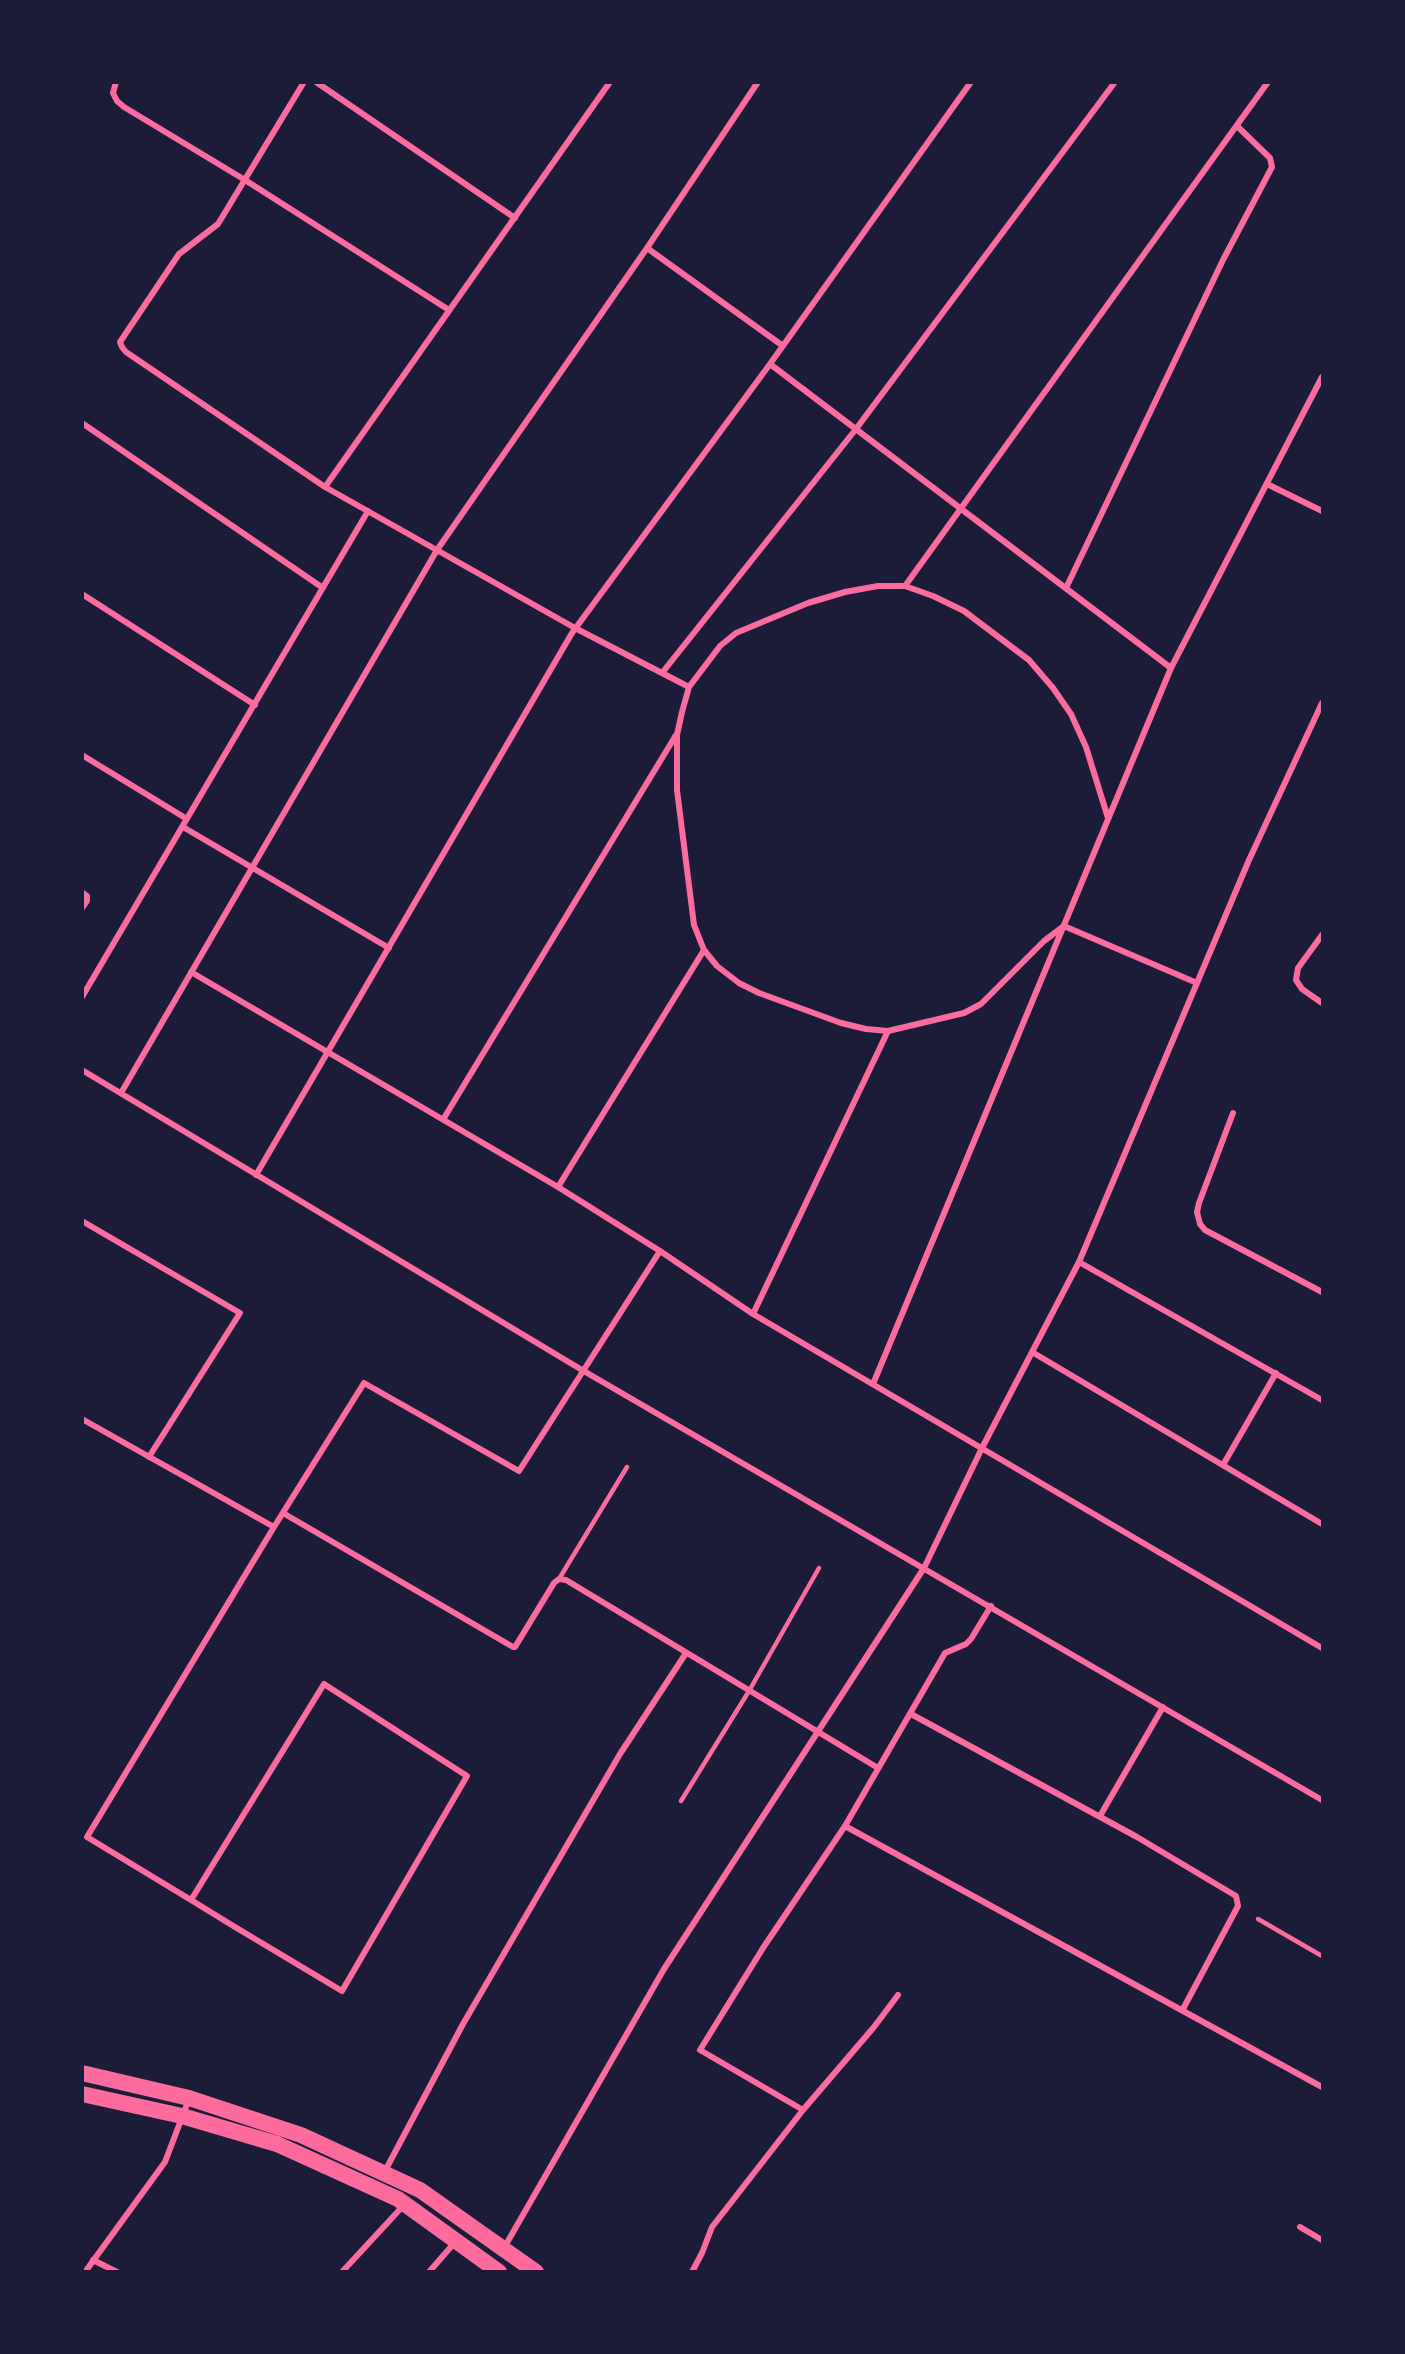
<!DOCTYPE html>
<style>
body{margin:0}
#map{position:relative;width:1405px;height:2354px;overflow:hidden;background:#1b1b3a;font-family:Literata,serif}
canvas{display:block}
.frame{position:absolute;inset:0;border:84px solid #1b1b3a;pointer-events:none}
</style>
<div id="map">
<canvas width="1405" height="2354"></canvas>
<div class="frame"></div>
</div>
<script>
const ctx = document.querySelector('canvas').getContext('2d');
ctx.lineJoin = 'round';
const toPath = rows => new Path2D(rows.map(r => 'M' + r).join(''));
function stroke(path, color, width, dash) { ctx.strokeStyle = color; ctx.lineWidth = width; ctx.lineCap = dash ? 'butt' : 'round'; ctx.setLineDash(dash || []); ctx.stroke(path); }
const service = toPath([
 [559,1579,627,1467],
 [681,1801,749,1691,819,1568],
 [1258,1919,1322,1956]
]);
const minor = toPath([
 [116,82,113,93,117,101,124,107,245,180,449,310],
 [304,82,218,224,179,254,120,342,122,347,126,352,325,487],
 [316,82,515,218],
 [610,82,325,487,575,628,689,687],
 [647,248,783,346],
 [770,364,1171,668,1322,377],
 [82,423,323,588],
 [1267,484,1322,511],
 [905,586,1268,82],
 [1066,588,1223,260,1272,167,1270,158,1237,126],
 [82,594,255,705],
 [662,673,856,429,1115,82],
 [82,755,187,819],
 [1108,818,1086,747,1071,714,1053,688,1029,660,964,611,933,596,905,586,878,586,845,592,808,603,736,633,720,646,689,687,682,712,677,735,677,790,694,925,704,950,717,966,739,983,759,993,841,1023,866,1029,888,1031,964,1013,981,1004,1044,941,1064,926,1197,983],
 [183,827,389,948],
 [82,892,87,896,87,901,82,908],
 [1322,935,1298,968,1296,980,1302,989,1322,1003],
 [191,972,558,1187,660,1251,753,1314,1322,1648],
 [82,997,368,511],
 [82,1070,582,1370,1322,1800],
 [121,1093,437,550,647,248,758,82],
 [1233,1113,1199,1203,1197,1212,1200,1224,1205,1230,1322,1292],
 [444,1118,676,735],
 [256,1175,572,633,770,364,971,82],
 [558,1187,704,950],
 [82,1221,240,1313,149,1457],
 [1079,1262,1322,1400],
 [753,1314,888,1031],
 [1032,1352,1322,1524],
 [873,1384,1171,668],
 [82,1419,274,1527,87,1837,191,1900,235,1927,342,1991,467,1776,324,1684,191,1900],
 [1223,1465,1276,1373],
 [283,1513,513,1647,515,1647,554,1583,559,1579,566,1580,878,1768],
 [274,1527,364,1383,519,1471,660,1251],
 [911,1714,1137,1837,1236,1896,1238,1906,1183,2009],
 [1100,1816,1163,1707],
 [845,1826,1322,2087],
 [803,2110,874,2027,898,1995],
 [385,2171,463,2024,620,1754,686,1653],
 [1300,2227,1322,2240],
 [504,2248,664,1969,924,1568,982,1448,1079,1262,1249,860,1322,703],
 [93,2260,117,2272],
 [85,2272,165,2162,189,2099],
 [342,2272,403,2206],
 [429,2272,456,2241],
 [692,2272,702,2253,712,2227,803,2110,700,2050,763,1948,845,1826,945,1653,966,1644,971,1639,991,1606]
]);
const trunk = toPath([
 [82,2073,189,2098,301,2135,420,2190,536,2272],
 [82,2094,182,2116,277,2144,398,2199,499,2272]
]);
stroke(service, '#ff6b9d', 4.5);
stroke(minor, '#ff6b9d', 6);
stroke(trunk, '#ff6b9d', 16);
</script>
